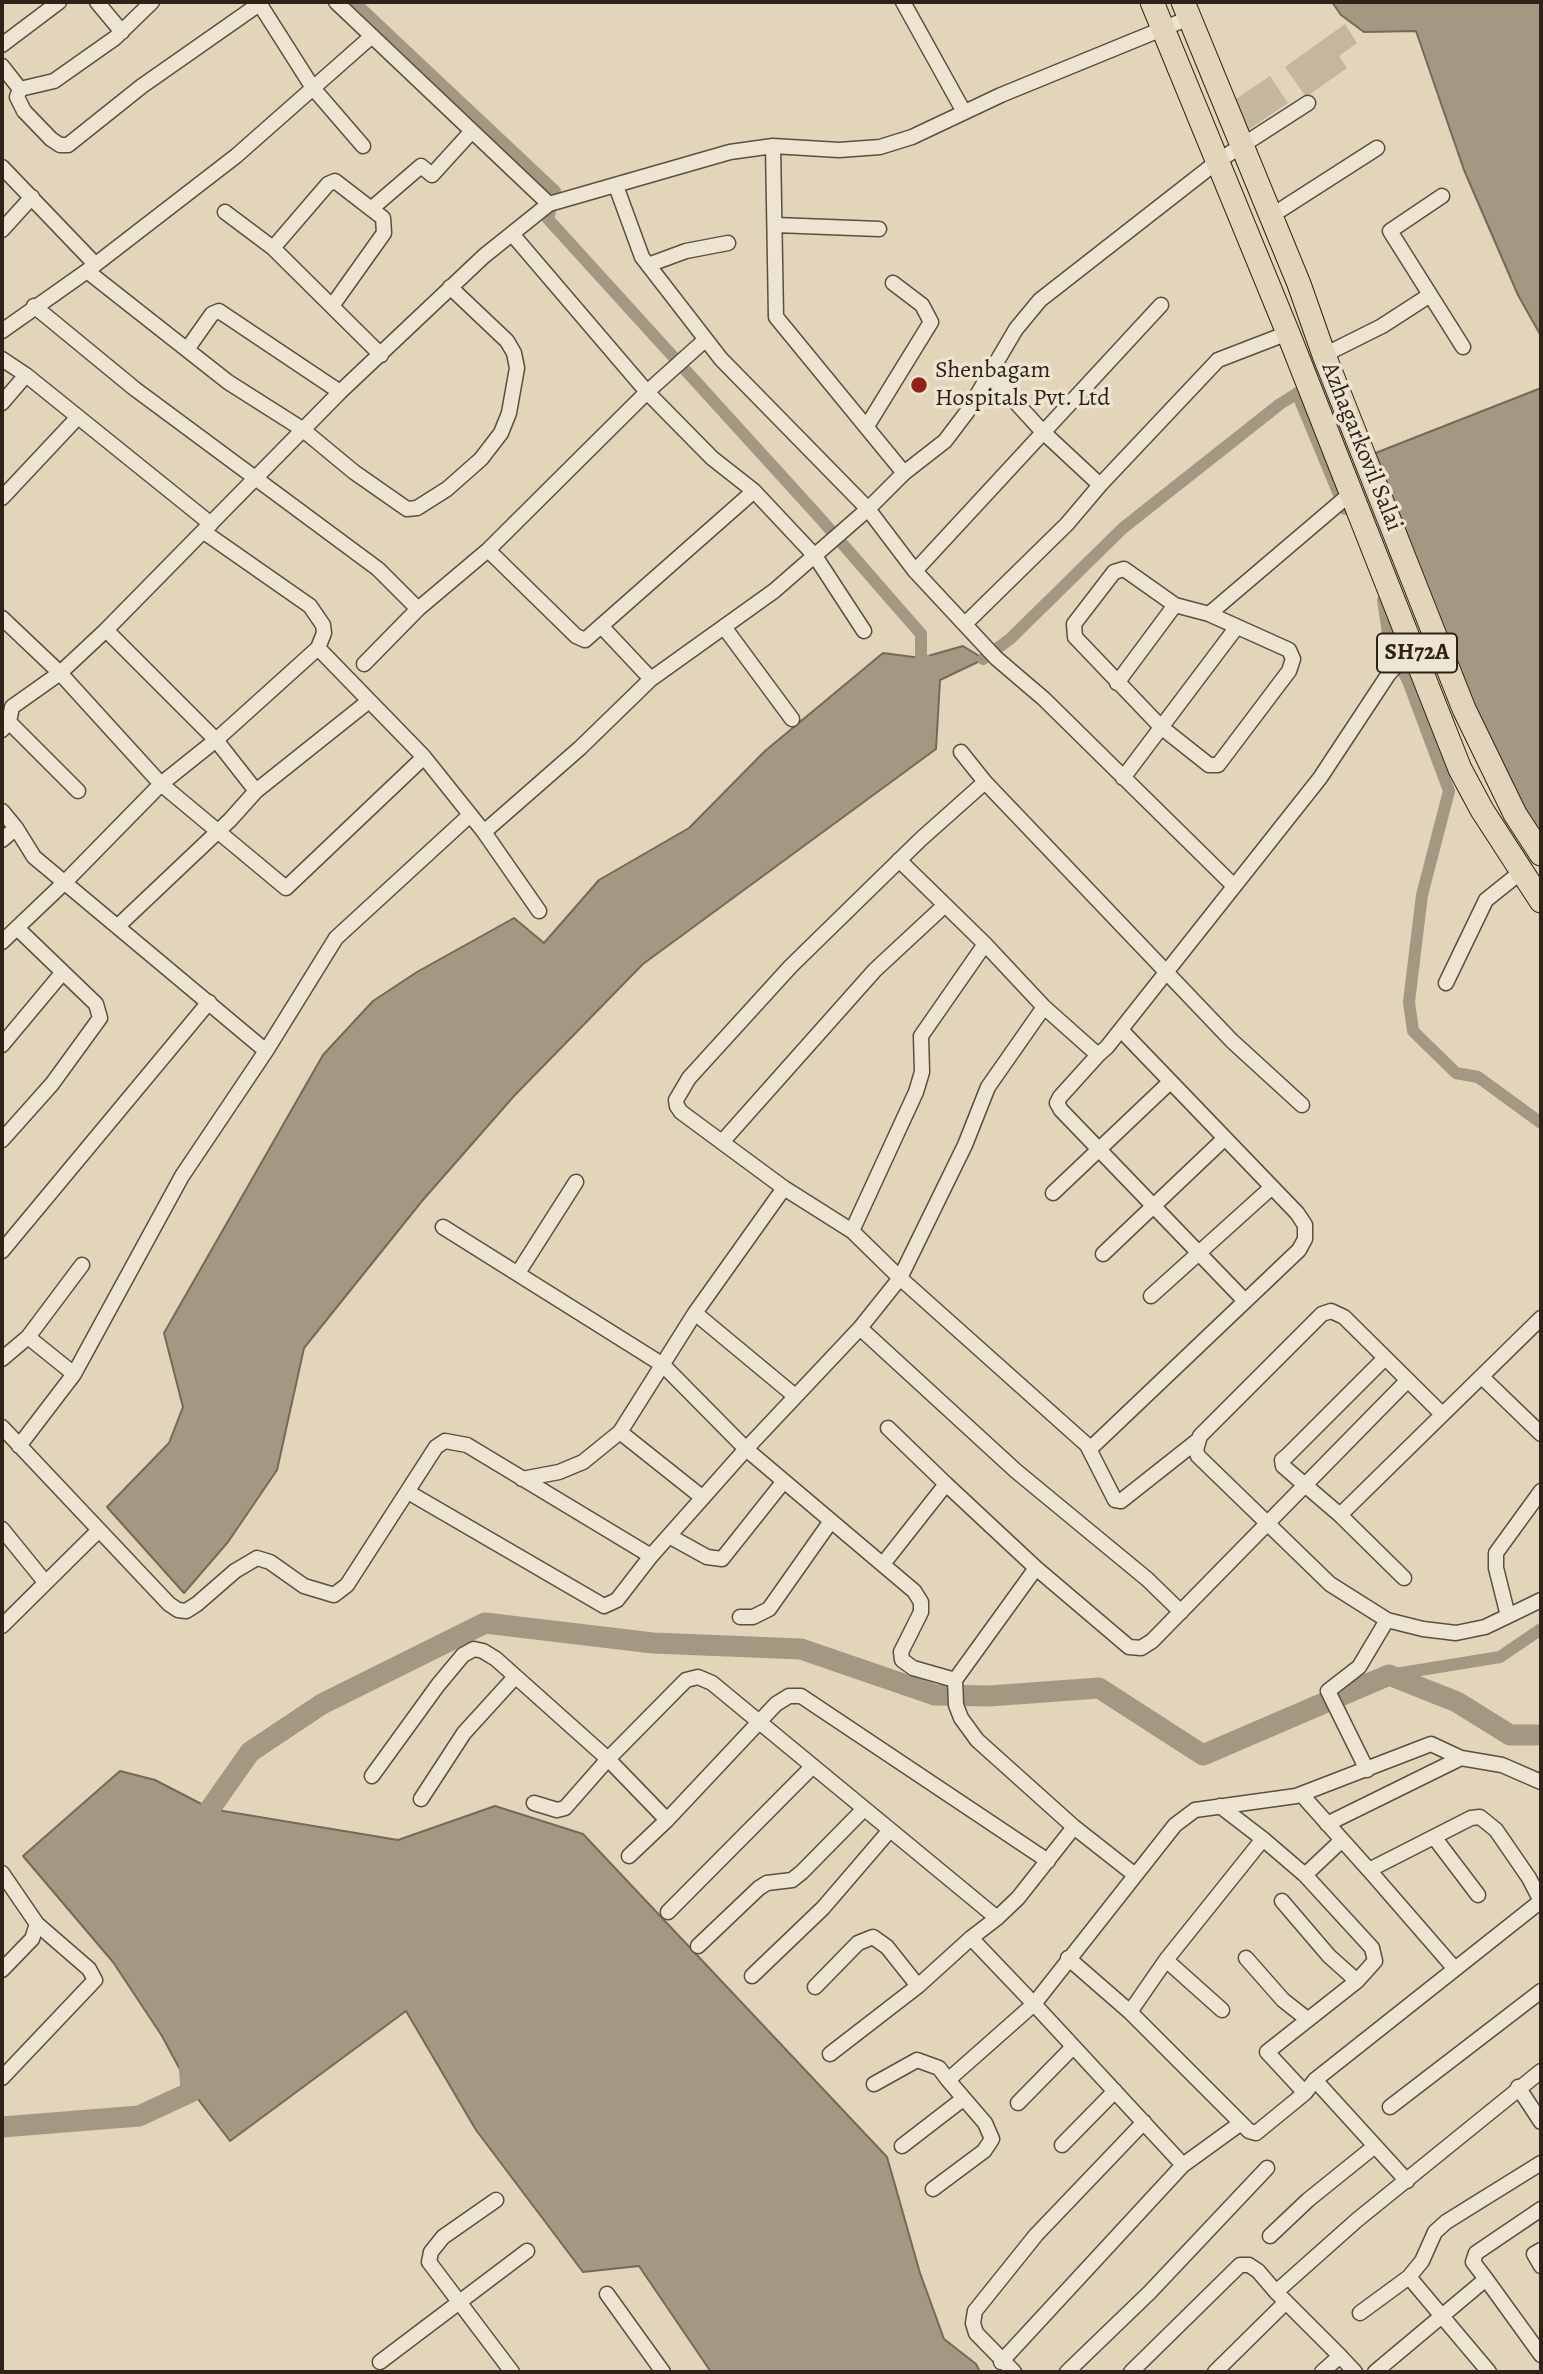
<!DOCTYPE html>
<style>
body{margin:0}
#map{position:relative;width:1543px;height:2374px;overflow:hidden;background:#e3d5b9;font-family:Alegreya,serif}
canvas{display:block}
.frame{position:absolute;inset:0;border:4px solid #2e2219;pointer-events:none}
</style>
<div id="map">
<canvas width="1543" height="2374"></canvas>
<div class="frame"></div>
</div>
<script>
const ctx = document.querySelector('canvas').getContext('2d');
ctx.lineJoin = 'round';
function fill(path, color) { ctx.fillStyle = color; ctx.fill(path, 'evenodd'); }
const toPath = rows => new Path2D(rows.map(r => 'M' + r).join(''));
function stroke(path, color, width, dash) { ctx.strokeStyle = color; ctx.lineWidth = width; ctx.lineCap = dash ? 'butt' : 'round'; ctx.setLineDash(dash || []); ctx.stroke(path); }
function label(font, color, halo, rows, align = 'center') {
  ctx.font = font + ' Alegreya,serif'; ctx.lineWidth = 7; ctx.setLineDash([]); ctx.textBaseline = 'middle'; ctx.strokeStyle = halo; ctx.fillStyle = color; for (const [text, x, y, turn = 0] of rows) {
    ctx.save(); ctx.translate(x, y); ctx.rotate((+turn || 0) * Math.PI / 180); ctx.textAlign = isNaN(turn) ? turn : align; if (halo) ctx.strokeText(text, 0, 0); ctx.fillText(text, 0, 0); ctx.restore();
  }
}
const green = toPath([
 [1345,24,1357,43,1339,56,1347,68,1306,97,1285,67],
 [1270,76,1288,103,1245,132,1227,105]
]);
const water = toPath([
 [1332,2,1541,2,1541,336,1518,295,1464,170,1416,31,1364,32,1341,15,1332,2],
 [1541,388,1541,836,1517,800,1473,713,1373,454,1541,388],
 [963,646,984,659,940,680,936,749,643,964,514,1096,422,1201,304,1348,277,1470,228,1542,184,1593,107,1507,169,1443,183,1407,164,1333,323,1055,373,1001,417,972,514,918,544,943,599,880,689,828,765,751,883,653,921,658,963,646],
 [120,1771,155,1780,211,1809,398,1840,495,1806,583,1834,887,2157,920,2273,944,2339,976,2364,980,2372,711,2372,639,2266,583,2272,476,2130,406,2011,230,2141,191,2090,162,2036,113,1962,23,1856,120,1771]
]);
const canal = toPath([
 [354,2,555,191,548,219,819,517,921,634,921,658,935,665],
 [1297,393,1345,509],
 [1383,600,1390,646,1408,681,1449,791,1422,895,1409,1002,1413,1031,1456,1073,1478,1077,1541,1123],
 [983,659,1010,639,1123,528,1280,404,1312,384],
 [1389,1675,1500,1657,1541,1629]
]);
const river = toPath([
 [202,1834,203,1819,250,1752,322,1704,485,1623,653,1643,801,1649,935,1695,989,1696,1099,1688,1203,1755,1389,1675,1457,1702,1510,1735,1541,1735],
 [2,2127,139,2116,191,2092,189,2061]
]);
const street = toPath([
 [97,2,122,32],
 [336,2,549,204],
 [903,2,964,112],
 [259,3,313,88,363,146],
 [2,45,59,2],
 [2,66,20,89,54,81,115,38,152,2],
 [20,89,17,97,24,111,51,139,60,145,68,145,142,86,262,2],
 [773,146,776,317,904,473],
 [2,167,95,264],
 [616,186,642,257,721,359,868,509,915,571,996,658,1044,699,1234,886],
 [1442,196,1390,231,1463,347],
 [371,209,421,166,432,175,472,131],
 [225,212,273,248,381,355],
 [1271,216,1377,148],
 [776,225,879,229],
 [2,230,32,197],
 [512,234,647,392,705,340],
 [273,248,328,184,335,181,383,218,384,233,332,306],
 [648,265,686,251,728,243],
 [87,271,228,382,302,429,354,472,407,509,417,508,447,489,481,459,501,433,509,413,517,368,514,353,507,341,450,287],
 [34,306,135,389,378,569,418,609],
 [2,331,87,271,236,156,372,36],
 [188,348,212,314,219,311,340,392],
 [1324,355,1382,326,1430,295],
 [2,359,26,375,211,524],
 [990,374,1042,431,1100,485],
 [2,403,26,375],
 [867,426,931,322,922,305,893,283],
 [2,498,78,417],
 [204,532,310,606,323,625,324,633,318,648,424,757,484,832,580,748,651,679,774,591,868,509,904,473,945,441,967,412,1016,329,1040,300,1218,161,1308,103],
 [488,550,576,636,585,640,754,491],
 [1124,569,1175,605,1209,614,1289,650,1293,659,1289,671,1218,765,1209,765,1161,727,1075,637,1074,624,1114,572,1124,569],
 [915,571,1161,305],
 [1209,614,1350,494],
 [2,618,60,673,161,784,286,888,424,757],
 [966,623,1067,524,1100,485,1218,360,1288,333],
 [724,627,792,719],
 [603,628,651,679],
 [106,630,216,740,256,791],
 [364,664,418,609,488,550,647,392,712,458,754,491,815,556,864,631],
 [1117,683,1175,605],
 [9,722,78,791],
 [2,730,9,722,12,707,60,673,106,630,340,392,484,256,549,204,730,152,773,146,839,150,880,147,912,137,1001,95,1189,18],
 [961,752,985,782,1232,1041,1302,1105],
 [1123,778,1236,628],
 [985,782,921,839,791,966,689,1078,676,1100,677,1106,681,1112,784,1188,852,1231,900,1278,1087,1445,1093,1446,1299,1250,1305,1239,1305,1225,1297,1213,1121,1030],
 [2,811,16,828,34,857,266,1051],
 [484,832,539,911],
 [2,840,16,828],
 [899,860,985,944,1044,1007],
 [118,926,230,820,256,791,369,701],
 [2,942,65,882,161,784,216,740,318,648],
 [1446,983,1486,900,1521,872],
 [2,1045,63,972],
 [1098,1055,1060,1097,1057,1103,1061,1110,1245,1301],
 [2,1140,52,1084,100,1018,96,1004,17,928],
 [722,1142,875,970,945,905],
 [1053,1193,1170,1082],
 [443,1227,663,1365,746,1449,860,1328,900,1278,965,1145,988,1087,1044,1007,1098,1055,1107,1047,1320,778,1388,675,1401,660,1417,653],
 [852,1231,916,1092,922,1072,921,1036,985,944],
 [2,1251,209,1002],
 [1103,1254,1225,1138],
 [518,1273,576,1182],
 [1151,1296,1272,1187],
 [695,1313,795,1396],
 [860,1328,1016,1471,1147,1579,1181,1612],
 [28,1337,74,1374],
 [2,1359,28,1337,82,1265],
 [1384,1359,1288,1455,1282,1460,1283,1466,1305,1485,1407,1381],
 [1483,1378,1541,1434],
 [1442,1414,1344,1317,1331,1311,1322,1314,1200,1436,1196,1450,1198,1456,1330,1584,1387,1620,1423,1629,1456,1633,1485,1627,1508,1616,1496,1568,1496,1553,1541,1491],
 [2,1427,169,1604,178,1610,186,1611,197,1604,235,1571,257,1558,270,1562,304,1586,334,1595,347,1585,436,1447,445,1441,467,1445,651,1556],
 [888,1428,946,1484],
 [620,1432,703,1498],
 [1087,1445,1115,1500,1121,1501,1197,1441],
 [19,1446,74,1374,182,1176,266,1051,336,938,470,815],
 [522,1479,559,1472,583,1462,620,1432,695,1313,784,1188],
 [408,1492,604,1606,617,1600,651,1556,746,1449,914,1591,921,1602,921,1612,901,1652,902,1660,913,1668,955,1680,956,1705,961,1718,977,1740,1074,1827],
 [1340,1515,1404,1578],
 [2,1529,45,1582],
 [669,1536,707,1557,722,1559,784,1481],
 [883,1564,946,1484,1036,1568],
 [1508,1616,1541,1600],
 [740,1617,753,1617,769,1609,831,1521],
 [2,1626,99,1530],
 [955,1680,1036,1568,1129,1647,1141,1648,1152,1641,1305,1485,1340,1515,1541,1318],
 [1367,1770,1328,1691,1359,1667,1387,1620],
 [372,1776,438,1685,463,1655,474,1649,483,1651,496,1659,608,1759,686,1680,698,1677,712,1683,997,1918,971,1938,1034,2004,948,2080,939,2068,917,2060,874,2084],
 [1301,1794,1369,1870,1471,1818,1480,1817,1496,1830,1529,1878,1541,1901],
 [421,1799,464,1733,515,1677],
 [534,1803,557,1810,565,1808,608,1759,667,1820,776,1704,789,1696,801,1696,1048,1861],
 [1327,1824,1461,1758],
 [1434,1837,1478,1895],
 [629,1856,667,1820],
 [1369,1870,1455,1969],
 [2,1873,37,1924,32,1939,2,1970],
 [1305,1875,1342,1840],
 [1282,1901,1329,1956,1357,1981],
 [668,1912,813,1766],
 [997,1918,1018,1898,1074,1827,1135,1875],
 [698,1946,759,1888,767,1883,792,1880,802,1872,864,1809],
 [1246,1958,1283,2000,1307,2019],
 [1166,1960,1222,2010],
 [752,1976,823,1908,890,1830],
 [815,1987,858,1943,873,1937,887,1947,918,1986],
 [1130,2012,1166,1960,1263,1839,1220,1806],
 [830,2054,918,1986,971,1938],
 [2,2078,95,1980,89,1969,37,1924],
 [1315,2080,1407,2181],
 [1518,2087,1541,2122],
 [1305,2093,1315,2080,1541,1901],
 [1018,2103,1073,2047],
 [1390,2107,1541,1991],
 [1241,2123,1249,2131,1256,2133,1305,2093,1267,2052,1357,1981,1375,1961,1372,1948,1305,1875,1263,1839],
 [1062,2145,1115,2091],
 [902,2146,963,2099],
 [1183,2165,1034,2004,1175,1825,1195,1810,1296,1796,1431,1744,1461,1758,1502,1765,1541,1782],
 [933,2189,984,2151,992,2139,985,2123,948,2080],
 [496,2200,443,2237,431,2252,429,2262,512,2372],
 [1270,2236,1308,2200,1375,2146],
 [1541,2250,1534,2254,1541,2266],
 [1409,2277,1489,2372],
 [1486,2279,1473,2262,1476,2253,1541,2209],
 [607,2294,663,2372],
 [1360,2313,1409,2277,1422,2261,1435,2232,1446,2222,1541,2163],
 [1340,2356,1355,2372],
 [380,2362,527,2251],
 [1001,2362,1183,2165,1241,2123,1130,2012,1068,1958],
 [1014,2372,976,2333,973,2323,975,2311,1036,2235,1144,2122],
 [1067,2372,1150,2292,1267,2168],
 [1131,2372,1240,2265,1249,2265,1258,2271,1276,2292],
 [1215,2372,1286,2302],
 [1322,2372,1340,2356,1276,2292,1357,2220,1541,2071],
 [1375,2372,1486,2279,1541,2355]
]);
const primary = toPath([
 [1152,2,1288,333,1460,769,1482,810,1541,901],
 [1183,2,1299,284,1324,355,1464,709,1515,814,1541,854]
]);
const markers = [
 [919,385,9,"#8f2418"]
];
const shields = [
 [1417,653,80]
];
const shieldNames = [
 ["SH72A",1417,653]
];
const poiNames = [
 ["Shenbagam",935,371],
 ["Hospitals Pvt. Ltd",935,399]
];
const streetNames = [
 ["Azhagarkovil Salai",1361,447,68]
];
fill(green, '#c4b79e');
fill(water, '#a59883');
stroke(water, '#756959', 2);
stroke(canal, '#a59883', 12);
stroke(river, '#a59883', 21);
stroke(street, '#5b4f41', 17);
stroke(primary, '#2e2219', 25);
stroke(street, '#ede4d2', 14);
stroke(primary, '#e3d5b9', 23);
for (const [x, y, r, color] of markers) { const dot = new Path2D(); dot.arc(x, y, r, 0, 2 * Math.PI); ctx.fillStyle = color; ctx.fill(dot); stroke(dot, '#ede4d2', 2.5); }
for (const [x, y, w] of shields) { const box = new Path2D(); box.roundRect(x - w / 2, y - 19.5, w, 39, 5); ctx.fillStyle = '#ede4d2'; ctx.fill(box); stroke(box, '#2e2219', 2); }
label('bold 23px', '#2e2219', null, shieldNames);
label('24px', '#2e2219', '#ede4d2', poiNames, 'left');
label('24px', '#2e2219', '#ede4d2', streetNames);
</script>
